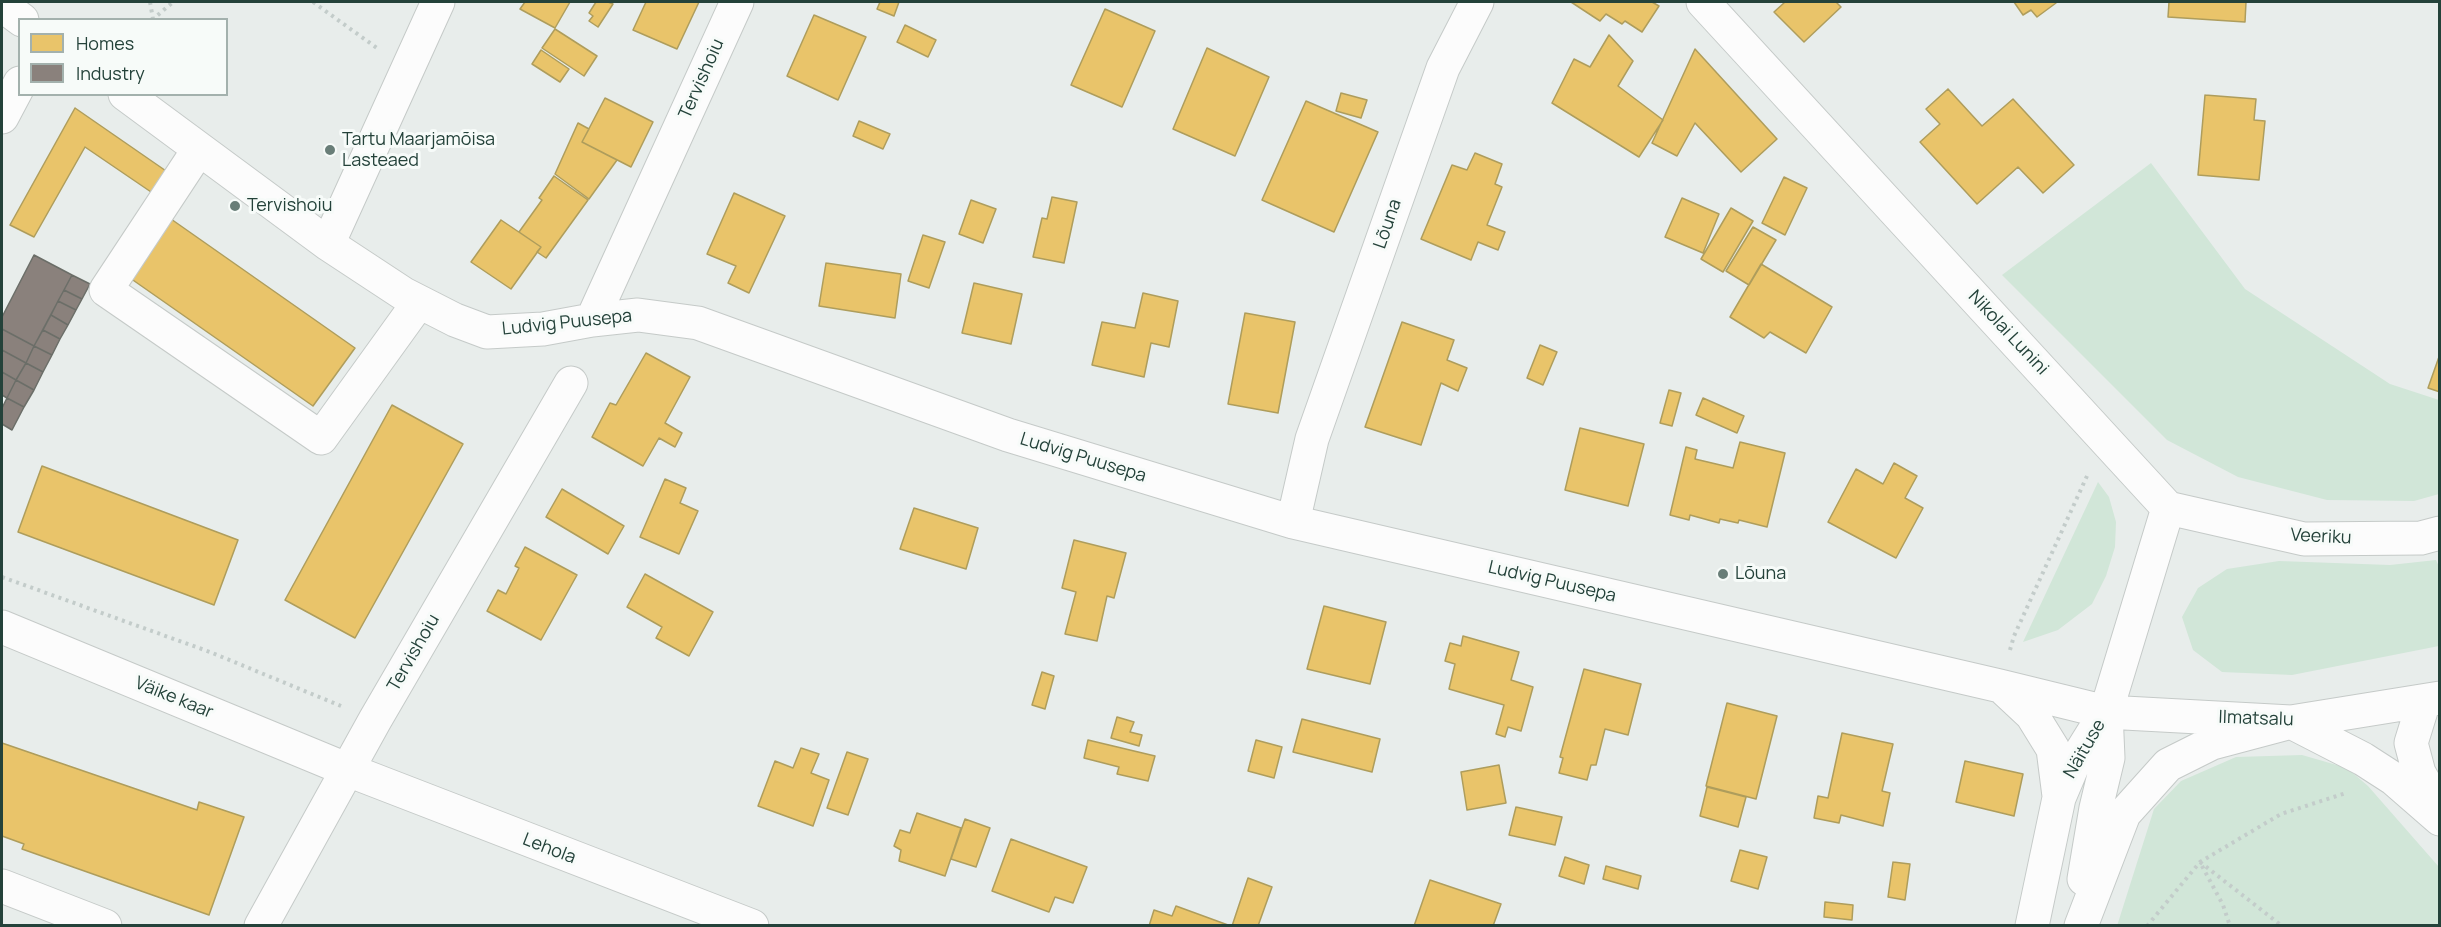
<!DOCTYPE html>
<meta charset="utf-8">
<style>
body{margin:0}
#map{position:relative;width:2441px;height:927px;overflow:hidden;background:#e8edeb;font-family:Manrope,sans-serif}
canvas{display:block}
.frame{position:absolute;inset:0;border:3px solid #24423a;pointer-events:none}
.legend{position:absolute;left:18px;top:18px;width:210px;height:78px;box-sizing:border-box;background:#f7fbf9;border:2px solid #a3b1ad;margin:0;padding:8px 10px;list-style:none;font-size:18px;color:#24423a}
.legend li{display:flex;align-items:center;gap:12px;height:30px}
.legend b{width:30px;border:2px solid #a3b1ad}
</style>
<div id="map">
<canvas width="2441" height="927"></canvas>
<div class="frame"></div>
<ul class="legend">
<li><b style="height:16px;background:#e9c46a"></b>Homes</li>
<li><b style="height:16px;background:#8a817c"></b>Industry</li>
</ul>
</div>
<script>
const ctx = document.querySelector('canvas').getContext('2d');
ctx.lineJoin = 'round';
function fill(path, color) { ctx.fillStyle = color; ctx.fill(path, 'evenodd'); }
const toPath = rows => new Path2D(rows.map(r => 'M' + r).join(''));
function stroke(path, color, width, dash) { ctx.strokeStyle = color; ctx.lineWidth = width; ctx.lineCap = dash ? 'butt' : 'round'; ctx.setLineDash(dash || []); ctx.stroke(path); }
function label(font, color, halo, rows, align = 'center') {
  ctx.font = font + ' Manrope,sans-serif'; ctx.lineWidth = 6; ctx.setLineDash([]); ctx.textBaseline = 'middle'; ctx.strokeStyle = halo; ctx.fillStyle = color; for (const [text, x, y, turn = 0] of rows) {
    ctx.save(); ctx.translate(x, y); ctx.rotate((+turn || 0) * Math.PI / 180); ctx.textAlign = isNaN(turn) ? turn : align; if (halo) ctx.strokeText(text, 0, 0); ctx.fillText(text, 0, 0); ctx.restore();
  }
}
const green = toPath([
 [2151,163,2245,289,2390,384,2439,400,2439,494,2414,501,2327,500,2238,477,2167,440,2002,275],
 [2098,482,2109,497,2116,522,2115,547,2106,576,2092,604,2058,630,2023,642],
 [2436,560,2440,569,2439,646,2292,675,2222,672,2193,650,2182,617,2198,588,2227,569,2279,561,2390,565],
 [2302,755,2347,768,2368,786,2439,867,2439,925,2117,926,2154,809,2181,781,2236,757]
]);
const homes = toPath([
 [525,2,570,2,555,28,520,9,525,2],
 [596,2,608,2,613,4,598,27,589,21,593,16,589,13,596,2],
 [646,2,699,2,677,49,633,30,646,2],
 [880,2,899,2,894,16,877,9,880,2],
 [1571,2,1652,2,1659,6,1642,32,1625,21,1622,24,1606,14,1600,21,1571,2],
 [1785,2,1836,2,1841,7,1804,42,1774,12,1785,2],
 [2014,2,2055,2,2056,3,2037,17,2031,10,2023,15,2014,2],
 [2169,2,2246,2,2245,22,2168,17,2169,2],
 [1105,9,1155,31,1122,107,1071,85,1105,9],
 [814,15,866,37,838,100,787,76,814,15],
 [905,25,936,40,928,57,897,42,905,25],
 [555,29,597,56,584,76,542,48,555,29],
 [1609,35,1633,61,1618,86,1663,120,1639,157,1552,103,1574,59,1590,67,1609,35],
 [1207,48,1269,77,1235,156,1173,129,1207,48],
 [1695,49,1777,139,1741,172,1695,123,1677,156,1652,143,1695,49],
 [541,50,569,69,560,82,532,64,541,50],
 [1948,89,1982,126,2013,99,2074,165,2043,193,2018,167,1977,204,1920,142,1940,124,1926,109,1948,89],
 [1341,93,1367,100,1361,118,1336,111,1341,93],
 [2205,95,2256,99,2254,120,2265,121,2259,180,2198,175,2205,95],
 [605,98,653,122,631,167,582,142,605,98],
 [1306,101,1378,132,1334,232,1262,200,1306,101],
 [75,108,169,173,154,194,85,147,34,237,10,225,75,108],
 [859,121,890,134,883,149,853,136,859,121],
 [578,123,589,129,582,142,617,160,589,199,555,174,578,123],
 [1475,153,1502,164,1495,184,1502,187,1487,225,1505,232,1498,250,1478,242,1471,260,1421,239,1452,165,1467,170,1475,153],
 [554,176,588,200,546,258,537,252,541,247,519,232,542,200,539,198,554,176],
 [1784,177,1807,188,1785,235,1762,223,1784,177],
 [734,193,785,216,749,293,728,283,736,266,707,254,734,193],
 [1052,197,1077,202,1064,263,1033,257,1042,218,1047,219,1052,197],
 [1682,198,1719,214,1703,253,1665,237,1682,198],
 [971,200,996,209,983,243,959,234,971,200],
 [1731,208,1753,221,1723,272,1701,259,1731,208],
 [171,219,355,348,313,406,130,278,171,219],
 [501,220,541,247,511,289,471,262,501,220],
 [1753,227,1776,240,1749,285,1726,271,1753,227],
 [923,235,945,242,929,288,908,281,923,235],
 [826,263,901,274,895,318,819,306,826,263],
 [1761,264,1832,307,1806,353,1770,332,1764,338,1730,317,1761,264],
 [974,283,1022,294,1011,344,962,333,974,283],
 [1143,293,1178,301,1169,347,1151,343,1144,377,1092,365,1102,322,1135,328,1143,293],
 [1245,313,1295,322,1278,413,1228,404,1245,313],
 [1402,322,1454,340,1447,360,1467,368,1458,391,1441,383,1421,445,1365,427,1402,322],
 [1540,345,1557,352,1543,385,1527,378,1540,345],
 [646,353,690,377,665,423,682,433,675,447,659,438,643,466,592,437,610,403,616,405,646,353],
 [2440,354,2440,392,2428,388,2440,354],
 [1669,390,1681,393,1672,426,1660,423,1669,390],
 [1703,398,1744,416,1737,433,1696,415,1703,398],
 [392,405,463,444,355,638,285,600,392,405],
 [1580,428,1644,444,1628,506,1565,490,1580,428],
 [1740,442,1785,453,1767,527,1739,520,1738,523,1720,519,1719,523,1690,515,1689,520,1670,515,1686,447,1697,450,1695,459,1733,468,1740,442],
 [1894,463,1917,476,1905,498,1923,508,1896,558,1828,522,1856,469,1883,484,1894,463],
 [42,466,238,540,214,605,18,532,42,466],
 [665,479,686,488,680,503,698,511,679,554,640,537,665,479],
 [562,489,624,526,608,554,546,517,562,489],
 [914,508,978,528,966,569,900,549,914,508],
 [1074,540,1126,553,1114,598,1107,596,1097,641,1065,634,1076,592,1062,588,1074,540],
 [525,547,577,575,541,640,487,611,498,590,506,594,519,568,515,566,525,547],
 [645,574,713,612,689,656,656,638,662,627,627,607,645,574],
 [1324,606,1386,622,1370,684,1307,669,1324,606],
 [1463,636,1519,652,1511,680,1533,687,1521,731,1508,727,1505,737,1496,734,1504,705,1449,689,1455,664,1445,661,1450,643,1461,646,1463,636],
 [1584,669,1641,684,1628,735,1605,729,1596,765,1591,765,1587,780,1559,773,1563,758,1560,757,1584,669],
 [1042,672,1054,676,1045,709,1032,705,1042,672],
 [1727,703,1777,716,1756,799,1706,786,1727,703],
 [1117,717,1134,722,1130,732,1142,735,1139,746,1111,738,1117,717],
 [1302,719,1380,739,1372,772,1293,752,1302,719],
 [1842,733,1893,744,1882,791,1890,793,1883,826,1841,815,1839,823,1814,818,1818,796,1828,798,1842,733],
 [1088,740,1155,756,1148,781,1117,774,1119,767,1084,758,1088,740],
 [1256,740,1282,747,1274,778,1248,771,1256,740],
 [2,743,197,810,199,802,244,817,209,915,22,849,24,844,2,836,2,743],
 [801,748,819,754,811,773,829,780,813,826,758,806,775,761,793,768,801,748],
 [847,752,868,759,848,815,827,808,847,752],
 [1965,761,2023,774,2014,816,1956,802,1965,761],
 [1499,765,1506,803,1467,810,1461,772,1499,765],
 [1707,787,1746,797,1738,827,1700,816,1707,787],
 [1516,807,1562,817,1555,845,1509,835,1516,807],
 [917,813,961,828,945,876,899,861,901,850,894,846,900,830,910,833,917,813],
 [965,819,990,828,976,867,951,859,965,819],
 [1011,839,1087,867,1073,903,1055,897,1049,912,992,891,1011,839],
 [1740,850,1767,857,1758,889,1731,881,1740,850],
 [1565,857,1589,865,1584,884,1559,876,1565,857],
 [1893,862,1910,864,1905,900,1888,897,1893,862],
 [1606,866,1641,876,1638,889,1603,879,1606,866],
 [1248,878,1272,887,1258,926,1232,926,1248,878],
 [1430,880,1501,904,1493,926,1414,926,1430,880],
 [1825,902,1853,905,1852,920,1824,917,1825,902],
 [1176,906,1228,925,1149,926,1154,910,1172,916,1176,906]
]);
const industry = toPath([
 [34,255,72,275,34,346,2,329,2,317,34,255],
 [72,275,90,284,82,299,64,290,72,275],
 [64,290,82,299,76,310,58,301,64,290],
 [58,301,76,310,68,325,51,315,58,301],
 [51,315,68,325,60,339,43,330,51,315],
 [2,329,34,346,26,363,2,350,2,329],
 [43,330,60,339,52,355,34,346,43,330],
 [34,346,52,355,43,372,26,363,34,346],
 [2,350,26,363,16,380,2,372,2,350],
 [26,363,43,372,34,390,16,380,26,363],
 [2,372,16,380,7,398,2,395,2,372],
 [16,380,34,390,24,407,7,398,16,380],
 [7,398,24,407,12,430,2,424,2,408,7,398]
]);
const path = toPath([
 [150,2,153,19],
 [313,2,377,48],
 [152,20,173,2],
 [2,577,210,652,341,706],
 [2010,650,2014,636,2087,476],
 [2200,862,2282,926],
 [2202,866,2223,905,2230,926],
 [2147,926,2200,862,2281,814,2346,793]
]);
const minor = toPath([
 [1703,2,2168,508,2106,712,2073,765,2059,798,2032,926],
 [2,5,22,20],
 [125,94,328,244,404,294,455,320,487,332,543,329,592,320,638,315,698,323,1008,435,1293,522,2000,686,2106,712,2291,722,2440,698],
 [2,117,20,83],
 [199,149,106,290,321,438,419,302],
 [328,244,438,2],
 [592,320,737,2],
 [2168,508,2304,539,2421,538,2440,533],
 [1293,522,1312,439,1443,68,1477,2],
 [2,627,348,770,752,926],
 [2002,687,2032,715,2053,749,2059,796],
 [2424,701,2411,743,2419,773,2440,810],
 [2084,879,2096,808,2108,758,2106,712],
 [2,886,105,926],
 [261,926,375,720,571,383],
 [2081,926,2124,814,2168,765,2212,743,2291,722,2363,759,2394,779,2440,819]
]);
const markers = [
 [330,150,6,"#697e78"],
 [235,206,6,"#697e78"],
 [1723,574,6,"#697e78"]
];
const streetNames = [
 ["Tervishoiu",702,79,-66],
 ["Lõuna",1388,224,-71],
 ["Ludvig Puusepa",567,323,-6],
 ["Nikolai Lunini",2008,333,47],
 ["Ludvig Puusepa",1083,458,17],
 ["Veeriku",2321,537,3],
 ["Ludvig Puusepa",1552,582,13],
 ["Tervishoiu",414,653,-60],
 ["Väike kaar",174,698,22],
 ["Ilmatsalu",2256,719,2],
 ["Näituse",2085,749,-60],
 ["Lehola",549,849,21]
];
const poiNames = [
 ["Tartu Maarjamõisa",342,140],
 ["Lasteaed",342,161],
 ["Tervishoiu",247,206],
 ["Lõuna",1735,574]
];
fill(green, '#d1e6d8');
fill(homes, '#e9c46a');
stroke(homes, '#ae9d5c', 1.5);
fill(industry, '#8a817c');
stroke(industry, '#6b6e68', 1.5);
stroke(minor, '#c5cac8', 35);
stroke(path, '#c3ccca', 4, [3, 4.5]);
stroke(minor, '#fcfcfc', 33);
for (const [x, y, r, color] of markers) { const dot = new Path2D(); dot.arc(x, y, r, 0, 2 * Math.PI); ctx.fillStyle = color; ctx.fill(dot); stroke(dot, '#f7fbf9', 2); }
label('18px', '#24423a', '#f7fbf9', streetNames);
label('18px', '#24423a', '#f7fbf9', poiNames, 'left');
</script>
